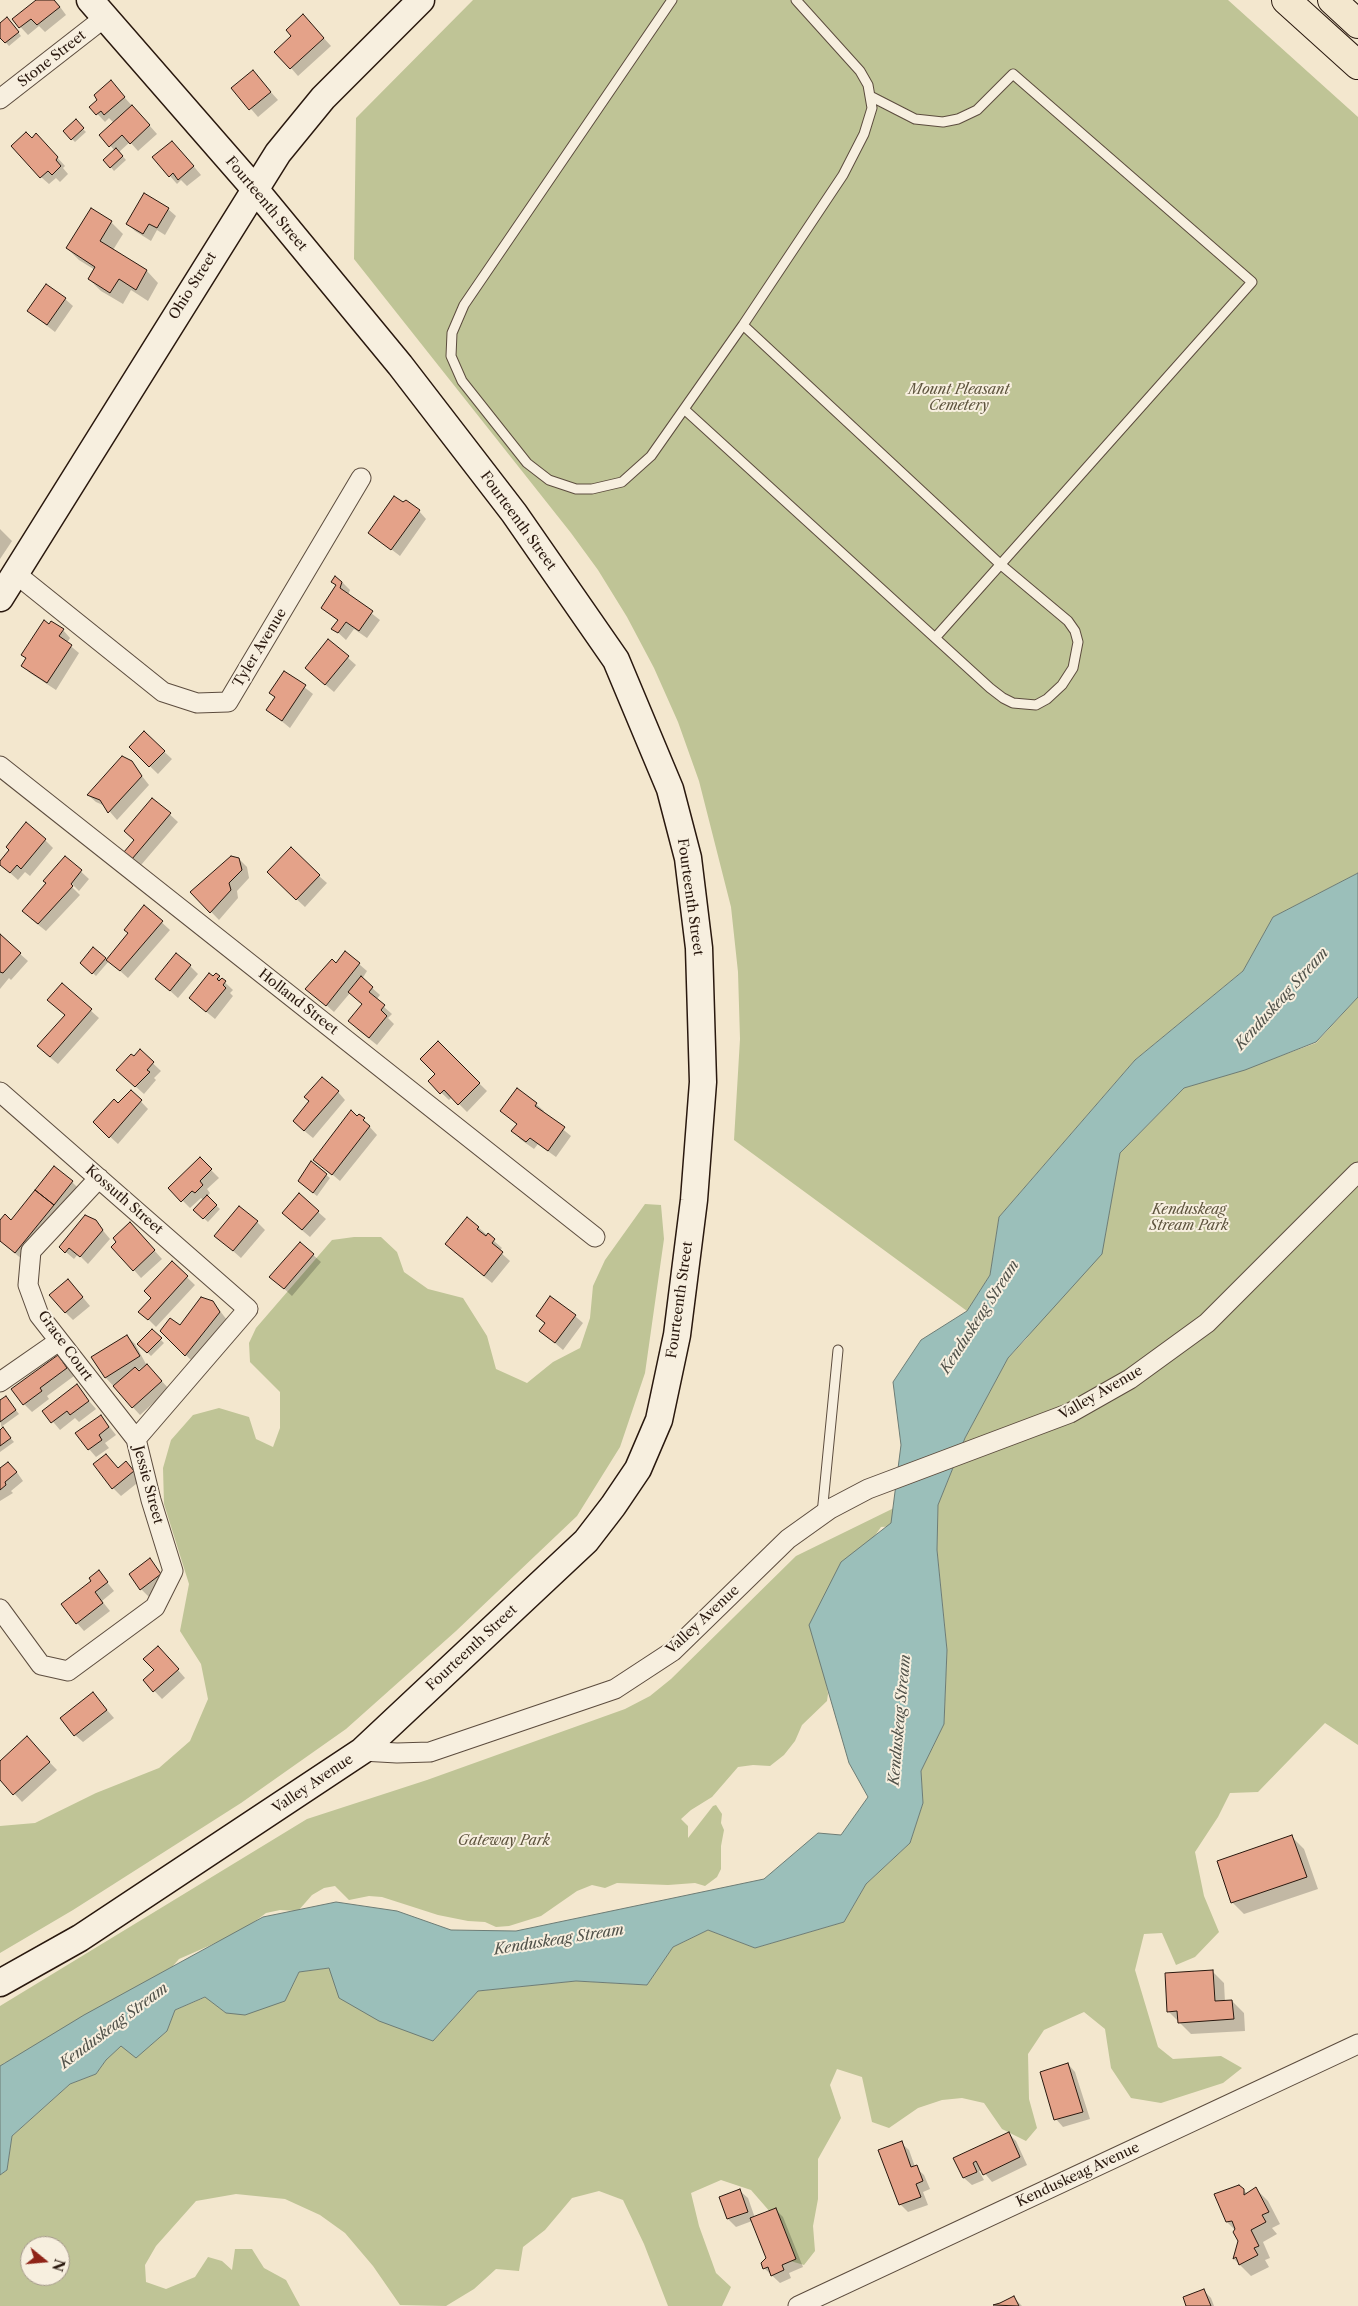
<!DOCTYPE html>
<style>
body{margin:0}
#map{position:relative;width:1358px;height:2306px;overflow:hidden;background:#f3e7ce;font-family:"Libre Caslon Text",serif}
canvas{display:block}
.north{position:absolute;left:20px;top:2236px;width:50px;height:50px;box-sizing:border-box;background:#f7efdf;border:1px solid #a5998b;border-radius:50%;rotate:107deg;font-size:14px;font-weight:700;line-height:20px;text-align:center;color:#29180e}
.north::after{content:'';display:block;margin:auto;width:18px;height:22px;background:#8f2418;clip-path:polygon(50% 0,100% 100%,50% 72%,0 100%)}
</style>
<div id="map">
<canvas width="1358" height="2306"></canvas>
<div class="north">N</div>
</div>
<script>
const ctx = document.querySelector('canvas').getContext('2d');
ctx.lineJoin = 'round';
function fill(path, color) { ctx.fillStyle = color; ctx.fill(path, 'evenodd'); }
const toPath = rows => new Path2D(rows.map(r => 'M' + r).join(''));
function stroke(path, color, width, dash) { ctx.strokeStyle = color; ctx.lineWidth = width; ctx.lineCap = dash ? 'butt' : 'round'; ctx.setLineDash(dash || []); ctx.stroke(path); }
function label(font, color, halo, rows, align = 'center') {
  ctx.font = font + ' "Libre Caslon Text",serif'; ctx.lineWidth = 4; ctx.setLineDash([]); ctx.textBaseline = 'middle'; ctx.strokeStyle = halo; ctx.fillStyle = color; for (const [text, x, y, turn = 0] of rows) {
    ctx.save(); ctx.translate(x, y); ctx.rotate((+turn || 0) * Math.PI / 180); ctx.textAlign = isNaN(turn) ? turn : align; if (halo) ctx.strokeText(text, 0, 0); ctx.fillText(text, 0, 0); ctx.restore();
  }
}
const green = toPath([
 [473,0,1228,0,1358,117,1358,873,1273,917,1243,971,1135,1060,999,1217,990,1275,967,1311,734,1140,740,1039,738,972,731,907,699,781,678,722,654,668,627,617,598,570,571,533,354,259,356,118],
 [1358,997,1358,1745,1325,1723,1258,1792,1230,1793,1218,1817,1195,1852,1204,1896,1219,1932,1195,1957,1176,1965,1162,1933,1144,1934,1135,1970,1158,2047,1173,2059,1221,2056,1242,2068,1223,2083,1161,2103,1131,2098,1111,2068,1105,2029,1084,2012,1044,2030,1028,2054,1029,2099,1037,2128,1026,2141,1002,2129,984,2103,962,2098,942,2100,918,2108,889,2128,872,2122,862,2077,837,2069,830,2085,841,2118,818,2159,818,2199,813,2226,815,2251,804,2265,787,2260,778,2221,751,2190,721,2180,691,2193,699,2226,716,2273,731,2287,722,2306,668,2306,644,2244,623,2200,599,2191,572,2198,545,2230,523,2247,519,2271,496,2269,474,2289,446,2306,400,2305,373,2266,345,2233,320,2215,285,2199,236,2194,196,2201,156,2246,145,2265,146,2282,166,2289,195,2277,208,2257,222,2261,232,2270,235,2249,252,2249,264,2268,286,2280,300,2306,0,2306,0,2175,7,2170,12,2136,70,2084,96,2074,106,2060,121,2045,136,2057,167,2031,175,2010,206,1997,226,2013,285,2001,299,1972,330,1968,433,2041,478,1991,576,1981,647,1985,673,1947,708,1930,755,1948,844,1922,866,1884,910,1843,923,1803,921,1771,944,1724,947,1650,937,1550,938,1505,965,1438,1008,1358,1026,1339,1105,1236,1120,1153,1184,1088,1245,1069,1316,1043],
 [30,2246,60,2246,60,2276,30,2276],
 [645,1204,661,1205,664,1239,645,1373,620,1447,577,1516,456,1631,346,1729,241,1803,73,1910,0,1953,0,1826,35,1823,96,1793,159,1768,190,1741,208,1699,201,1664,180,1631,189,1584,164,1504,163,1468,171,1440,193,1415,219,1408,249,1417,256,1439,273,1447,280,1428,280,1392,250,1362,249,1343,256,1328,332,1240,354,1237,381,1237,397,1252,404,1272,428,1289,463,1298,487,1336,496,1369,527,1383,553,1362,580,1348,590,1318,593,1286,605,1260],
 [894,1508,895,1526,881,1527,874,1537,830,1586,815,1614,828,1694,827,1701,802,1725,795,1741,784,1755,770,1766,753,1765,738,1767,712,1797,691,1810,681,1819,688,1826,688,1838,713,1806,716,1805,722,1814,721,1823,724,1830,721,1846,721,1869,717,1877,705,1886,695,1883,668,1885,617,1883,605,1888,592,1885,577,1891,541,1916,509,1926,496,1927,485,1922,468,1921,438,1915,382,1897,369,1896,349,1900,335,1886,324,1888,312,1895,298,1911,280,1910,266,1913,229,1941,220,1941,179,1959,172,1967,17,2058,4,2063,0,2071,0,2006,307,1819,427,1780,625,1709,650,1696,671,1679,796,1556]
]);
const water = toPath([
 [1358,873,1358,997,1316,1042,1245,1070,1184,1088,1120,1153,1102,1254,1008,1358,965,1438,938,1505,937,1550,947,1650,944,1724,921,1771,923,1803,910,1843,866,1884,844,1922,755,1948,708,1930,673,1947,647,1985,576,1981,478,1991,433,2041,379,2021,339,1998,329,1968,299,1972,285,2001,245,2015,226,2013,205,1997,175,2010,167,2031,136,2058,121,2046,106,2060,96,2074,70,2084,12,2136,7,2170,0,2175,0,2066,84,2015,263,1917,336,1902,397,1911,451,1930,516,1931,764,1879,818,1833,841,1835,868,1797,849,1763,809,1625,841,1562,891,1523,901,1445,893,1382,921,1340,967,1311,990,1275,999,1217,1135,1060,1243,971,1273,917,1358,873]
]);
const shadow = toPath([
 [38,0,55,0,66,15,45,32,39,26,28,35,13,19],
 [10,22,21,36,9,46,0,36,0,24],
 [311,24,331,46,298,76,291,68],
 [253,72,278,100,258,117,233,88],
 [118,90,157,134,138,151,130,142,119,152,126,160,114,171,105,160,115,151,101,135,114,123,109,118,105,122,91,107],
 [75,121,86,132,75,142,64,131],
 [32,139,44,143,65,166,63,168,68,174,60,182,56,178,49,184,41,177],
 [180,150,201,175,187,186,181,180,177,184,170,176],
 [168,209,176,216,165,235,157,230,151,241,135,231,128,224],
 [111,222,123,234,113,250,147,271,158,283,148,301,131,290,123,304,101,291,89,279,95,270,79,260,67,248],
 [65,299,73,306,55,332,28,311],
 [419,511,426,519,400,556,370,533],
 [0,529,12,541,0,559],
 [342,582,350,590,348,595,380,620,367,638,354,629,346,640,333,628,338,621,322,608],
 [50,626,63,630,70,638,67,643,79,653,56,690,30,673,23,666,27,659,23,655],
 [329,641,356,665,334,692,314,675],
 [285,672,313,694,290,728,268,710,276,698,271,693],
 [144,733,172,759,158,774,130,747],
 [131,762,149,785,117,820,105,806,96,802,88,795],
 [153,799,178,822,141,865,126,852,135,841],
 [45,840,53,848,30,876,25,872,18,880,8,871],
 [65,857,89,879,79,891,67,879,65,880,80,895,46,931,31,919,48,883],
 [239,859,247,867,249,878,237,891,238,898,219,920,192,892],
 [319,876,327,883,305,907,276,880],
 [145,907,170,930,128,978,109,961,96,976,82,963,94,949,107,961,130,933],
 [0,936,28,961,11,980,9,978,0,989],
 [345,952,367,971,362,979,380,995,376,1000,392,1014,388,1018,394,1024,377,1045,357,1029,363,1004,350,993,334,1012,307,988,318,974,320,976,336,964],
 [190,966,198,974,178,998,157,979],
 [216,974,233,990,230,993,233,996,215,1019,198,1005],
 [62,985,99,1018,58,1064,46,1054,66,1016],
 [438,1043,487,1091,467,1112,452,1097,449,1100,429,1081,437,1074],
 [140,1051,161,1071,154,1078,156,1080,144,1094,126,1078,134,1058],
 [131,1091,148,1109,118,1144,94,1122,118,1105],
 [338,1092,345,1100,313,1138,302,1129],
 [536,1104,544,1111,543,1113,571,1136,556,1157,538,1144,534,1149,520,1139,513,1131,517,1125,502,1111],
 [359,1115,377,1135,340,1181,315,1160],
 [200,1159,219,1178,207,1189,210,1193,207,1197,220,1209,208,1222,195,1210,204,1201,201,1198,190,1208,170,1188],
 [311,1163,330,1178,317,1196,303,1185],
 [72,1182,80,1190,23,1260,0,1241,0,1222,11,1222],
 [318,1212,326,1219,310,1237,291,1221],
 [95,1221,110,1239,88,1264,78,1254,74,1259,60,1247],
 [257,1222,265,1230,241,1258,224,1243],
 [478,1227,502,1248,499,1251,510,1261,492,1283,454,1252],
 [138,1232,162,1259,141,1278,134,1270],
 [300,1243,321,1262,292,1296,279,1284],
 [172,1263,195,1285,156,1327,148,1319,153,1298],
 [75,1288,90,1306,73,1320,65,1312],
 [213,1302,227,1320,193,1362,161,1331,180,1327],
 [537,1316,575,1316,583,1323,563,1350,541,1331,546,1325],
 [152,1331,164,1343,151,1356,139,1344],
 [127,1336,135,1344,146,1364,169,1389,140,1415,106,1378,93,1358],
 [145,1365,139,1373,137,1371],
 [58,1356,74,1376,47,1396,49,1399,32,1412,24,1404],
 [76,1386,96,1409,79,1422,75,1418,60,1430,44,1411],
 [9,1401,19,1414,1,1427,0,1402],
 [101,1416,116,1435,105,1443,109,1448,96,1457,89,1449],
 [0,1431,6,1433,14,1442,0,1452],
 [106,1455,119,1469,126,1463,141,1480,121,1496,113,1488],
 [0,1470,16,1471,23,1481,11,1491,13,1493,0,1501],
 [149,1560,168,1582,149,1597,141,1589],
 [99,1572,114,1591,102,1601,110,1611,84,1631,77,1623],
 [166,1656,185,1678,162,1699,144,1680,155,1670],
 [93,1694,114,1718,83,1742,75,1735],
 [34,1746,57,1770,22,1802,0,1778,0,1763],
 [1292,1837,1304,1849,1318,1889,1244,1914,1232,1902],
 [1212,1971,1224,1983,1225,2002,1232,2001,1244,2013,1245,2031,1191,2034,1168,2011],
 [1068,2064,1075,2072,1090,2119,1063,2127,1056,2119],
 [1008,2133,1016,2141,1027,2165,992,2182,982,2170,979,2171,984,2180,972,2185,964,2178,955,2159],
 [901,2143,909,2150,915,2167,924,2175,930,2189,923,2192,928,2205,908,2212,900,2204],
 [1256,2189,1268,2201,1280,2224,1272,2228,1277,2234,1263,2242,1270,2258,1265,2260,1269,2267,1251,2276,1234,2259,1240,2241,1236,2231,1227,2222,1243,2190,1248,2194],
 [740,2191,748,2198,755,2218,775,2209,783,2217,803,2267,789,2273,791,2278,780,2283,764,2268,767,2259,752,2221,736,2227,728,2219,721,2198],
 [1203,2290,1211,2298,1214,2306,1188,2306],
 [1014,2298,1022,2306,995,2305]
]);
const building = toPath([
 [36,0,54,0,60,7,37,25,31,19,19,28,12,19,36,0],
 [303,14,324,38,290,69,274,52,291,36,286,30,303,14],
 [7,17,19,32,5,43,0,38,0,23,7,17],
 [253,70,271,92,249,110,231,88,253,70],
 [111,80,125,97,104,115,101,111,96,115,89,107,97,100,94,95,111,80],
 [132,105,150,125,130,144,122,135,109,147,99,135,132,105],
 [76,119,84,128,71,140,63,131,76,119],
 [26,132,32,138,36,133,58,157,56,160,61,166,52,175,48,171,40,178,11,146,26,132],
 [172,141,194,166,178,180,173,173,169,177,152,157,172,141],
 [116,148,123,156,110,168,103,160,116,148],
 [144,193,169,208,157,228,149,224,143,234,126,224,144,193],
 [91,208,112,221,100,241,147,270,136,290,119,279,110,293,88,279,95,267,66,248,91,208],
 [46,284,66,298,47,325,27,311,46,284],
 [394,496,403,502,406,500,420,510,391,550,368,533,394,496],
 [335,576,342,582,340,588,373,611,359,631,346,622,338,633,331,629,338,620,321,608,336,585,331,582,335,576],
 [44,620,49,624,51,621,64,629,59,636,72,645,47,683,21,666,26,658,21,655,44,620],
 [328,639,349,656,325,685,305,668,328,639],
 [284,671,306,685,282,721,266,710,275,697,269,693,284,671],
 [144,731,165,751,149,767,129,747,144,731],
 [122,756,132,761,142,776,108,813,100,800,87,795,122,756],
 [152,798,171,813,132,859,124,852,134,840,124,831,152,798],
 [26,822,46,839,21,869,17,865,10,873,0,865,0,861,9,850,6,847,26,822],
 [291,847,320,875,296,900,267,872,291,847],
 [65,856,82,870,71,884,73,886,38,924,22,911,46,883,43,881,65,856],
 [231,856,239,858,242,870,229,883,231,890,210,913,190,892,231,856],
 [144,905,163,921,120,971,106,960,128,933,124,930,144,905],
 [0,934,21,953,3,973,0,972,0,934],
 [93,947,106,958,92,974,80,963,93,947],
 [345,951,360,963,326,1006,305,989,332,959,336,963,345,951],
 [176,953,191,965,170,991,155,979,176,953],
 [209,973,213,976,216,973,220,976,217,979,219,981,222,978,226,981,223,985,226,988,206,1012,189,998,209,973],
 [361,976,373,987,369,992,385,1005,381,1010,387,1016,369,1038,348,1021,362,1004,348,992,361,976],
 [62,983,92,1009,50,1057,37,1046,65,1015,47,1000,62,983],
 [438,1041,480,1083,458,1105,444,1090,440,1094,428,1081,435,1074,420,1059,438,1041],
 [140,1049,154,1062,147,1070,150,1072,135,1087,116,1070,131,1054,134,1056,140,1049],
 [322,1077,339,1091,304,1131,293,1121,309,1101,304,1097,322,1077],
 [517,1088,537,1103,535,1106,565,1127,548,1151,530,1138,526,1142,511,1131,517,1124,500,1111,517,1088],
 [131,1090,142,1100,109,1138,93,1122,114,1099,118,1103,131,1090],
 [351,1110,357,1116,359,1114,365,1118,363,1120,370,1126,332,1175,313,1160,351,1110],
 [200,1157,212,1169,200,1181,203,1185,195,1193,192,1191,181,1202,168,1188,200,1157],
 [311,1161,327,1174,313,1193,298,1181,311,1161],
 [54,1166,73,1181,54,1205,35,1190,54,1166],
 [35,1190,54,1205,15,1253,0,1241,0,1220,5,1214,11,1220,35,1190],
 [299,1193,319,1211,302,1230,282,1213,299,1193],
 [207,1195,217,1205,203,1219,193,1210,207,1195],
 [239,1206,258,1221,233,1251,214,1236,239,1206],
 [85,1215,96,1220,103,1230,80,1257,69,1248,65,1253,59,1247,85,1215],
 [467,1217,479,1227,477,1229,486,1236,488,1233,495,1239,492,1243,503,1252,484,1276,445,1244,467,1217],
 [130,1222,155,1250,133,1271,111,1247,116,1242,113,1238,130,1222],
 [300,1242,314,1254,284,1289,269,1277,300,1242],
 [172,1261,188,1276,148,1320,138,1312,151,1298,144,1291,172,1261],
 [68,1279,83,1297,65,1313,49,1295,68,1279],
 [550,1296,576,1315,555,1343,539,1331,545,1323,536,1316,550,1296],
 [201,1297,213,1301,220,1312,185,1356,160,1331,170,1318,180,1325,201,1297],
 [152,1329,162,1338,147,1353,137,1344,152,1329],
 [127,1335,140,1356,105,1378,91,1357,127,1335],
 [58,1355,67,1368,40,1388,42,1391,23,1405,11,1389,58,1355],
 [147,1364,162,1381,132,1408,113,1386,135,1367,139,1371,147,1364],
 [77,1384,89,1401,70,1415,67,1411,51,1423,42,1411,77,1384],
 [6,1396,16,1410,0,1422,0,1400,6,1396],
 [101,1415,109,1427,99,1435,102,1440,88,1450,75,1433,101,1415],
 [3,1427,11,1438,0,1446,0,1430,3,1427],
 [106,1454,118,1468,126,1461,134,1471,112,1489,93,1464,106,1454],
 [8,1462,17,1472,5,1482,6,1485,0,1490,0,1468,8,1462],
 [150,1558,161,1574,140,1590,129,1574,150,1558],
 [99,1570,108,1582,95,1592,103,1603,76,1624,61,1604,91,1581,89,1578,99,1570],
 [158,1646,179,1669,153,1692,143,1680,154,1670,143,1659,158,1646],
 [93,1692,107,1710,74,1736,60,1718,93,1692],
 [27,1736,50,1762,13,1795,0,1780,0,1761,27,1736],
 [1292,1835,1307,1877,1231,1903,1217,1861,1292,1835],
 [1213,1970,1215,2001,1232,2000,1234,2019,1178,2023,1177,2011,1167,2012,1165,1973,1213,1970],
 [1068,2063,1083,2112,1054,2120,1040,2072,1068,2063],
 [1009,2132,1020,2157,983,2175,976,2161,973,2163,977,2172,963,2178,953,2158,1009,2132],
 [902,2141,911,2167,917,2165,923,2181,916,2184,921,2197,899,2205,878,2150,902,2141],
 [1239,2185,1244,2189,1244,2195,1256,2187,1269,2212,1262,2215,1266,2222,1251,2230,1259,2246,1254,2248,1258,2255,1239,2265,1236,2257,1233,2259,1238,2241,1233,2232,1235,2229,1232,2221,1226,2222,1214,2194,1239,2185],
 [740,2189,748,2212,727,2219,719,2197,740,2189],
 [776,2208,796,2259,782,2265,784,2270,771,2276,768,2267,763,2269,761,2263,766,2258,750,2218,776,2208],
 [1204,2289,1211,2306,1186,2306,1183,2297,1204,2289],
 [1014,2296,1019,2306,993,2305,1000,2303,1014,2296]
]);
const lane = toPath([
 [672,0,464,305,452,333,451,356,462,381,527,463,549,480,576,489,592,489,622,482,651,456,743,325,843,175,864,134,872,108,868,85,860,71,796,0],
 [872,97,915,119,943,122,958,119,977,110,1013,74,1252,282,935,638],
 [684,409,990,688,1003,698,1013,703,1036,705,1047,699,1062,685,1073,668,1078,642,1075,631,1068,621,1000,564,743,325],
 [822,1514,838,1350]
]);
const street = toPath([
 [0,99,104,18],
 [16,574,163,692,197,703,228,702,361,478],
 [0,766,595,1237],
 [0,1092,248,1309,136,1439,151,1500,173,1571,155,1607,68,1671,41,1665,0,1609],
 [99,1178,31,1251,28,1285,39,1315,136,1439],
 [0,1382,59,1341],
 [362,1751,397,1753,430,1752,615,1689,673,1651,788,1539,830,1509,868,1489,1070,1413,1130,1379,1207,1323,1358,1172],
 [798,2306,1358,2044]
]);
const secondary = toPath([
 [0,598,278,153,323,98,421,0],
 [0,1983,80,1938,362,1751,586,1541,613,1506,638,1469,659,1420,677,1335,694,1200,703,1082,699,948,688,858,670,789,616,660,514,513,400,365,254,188,90,0]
]);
const highway = toPath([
 [1286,0,1358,65],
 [1332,0,1358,24]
]);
const streetNames = [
 ["Stone Street",52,59,-38],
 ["Fourteenth Street",266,204,50],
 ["Ohio Street",193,286,-58],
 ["Fourteenth Street",518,521,54],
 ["Tyler Avenue",260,648,-59],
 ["Fourteenth Street",690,897,82],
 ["Holland Street",298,1002,38],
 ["Kossuth Street",124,1200,41],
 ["Fourteenth Street",680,1300,-82],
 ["Grace Court",65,1346,54],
 ["Valley Avenue",1101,1393,-30],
 ["Jessie Street",148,1485,75],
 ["Valley Avenue",703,1620,-43],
 ["Fourteenth Street",472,1648,-43],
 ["Valley Avenue",313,1784,-34],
 ["Kenduskeag Avenue",1078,2175,-25]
];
const parkNames = [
 ["Mount Pleasant",959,390],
 ["Cemetery",959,406],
 ["Kenduskeag",1189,1210],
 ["Stream Park",1189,1226],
 ["Gateway Park",504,1841]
];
const waterNames = [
 ["Kenduskeag Stream",1282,999,-48],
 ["Kenduskeag Stream",980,1317,-57],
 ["Kenduskeag Stream",900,1720,-85],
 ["Kenduskeag Stream",559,1940,-9],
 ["Kenduskeag Stream",114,2026,-37]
];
fill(green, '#bfc496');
fill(water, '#9bbfba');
stroke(water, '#6d7c75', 1);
fill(shadow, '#0003');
fill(building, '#e4a289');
stroke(building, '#29180e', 1);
stroke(lane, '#5c4c3e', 11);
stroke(street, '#5c4c3e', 21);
stroke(secondary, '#29180e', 29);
stroke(highway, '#29180e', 30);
stroke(lane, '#f7efdf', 9);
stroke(street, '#f7efdf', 19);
stroke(secondary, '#f7efdf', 26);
stroke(highway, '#f3e7ce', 28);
label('14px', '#29180e', '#f7efdf', streetNames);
label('italic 14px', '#5e543e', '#f7efdf', parkNames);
label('italic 15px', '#51524a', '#f7efdf', waterNames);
</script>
